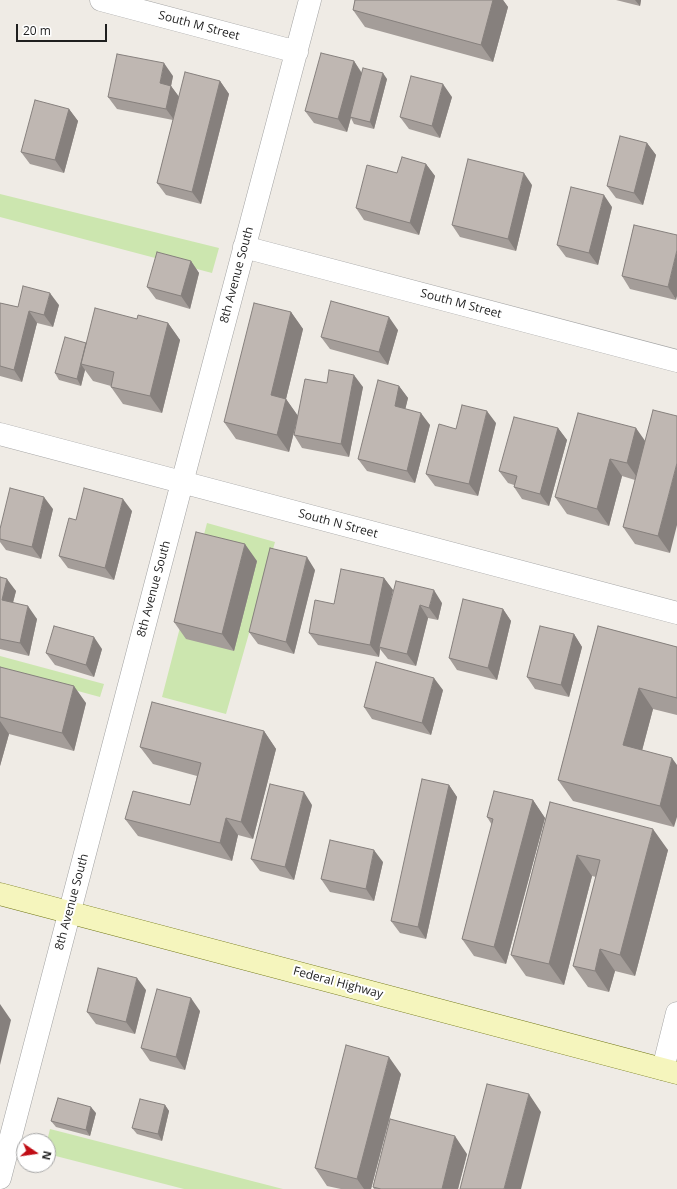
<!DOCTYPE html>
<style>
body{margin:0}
#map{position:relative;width:677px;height:1189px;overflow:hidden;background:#efebe5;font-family:"Open Sans",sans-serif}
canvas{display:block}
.north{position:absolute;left:16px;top:1133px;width:40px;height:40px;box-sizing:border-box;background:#fff;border:1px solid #a5a5a5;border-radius:50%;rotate:103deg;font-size:11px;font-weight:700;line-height:16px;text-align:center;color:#1f1f1f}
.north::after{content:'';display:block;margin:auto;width:14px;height:18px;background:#c00d15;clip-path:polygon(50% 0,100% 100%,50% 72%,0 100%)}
.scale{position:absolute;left:16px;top:24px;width:91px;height:18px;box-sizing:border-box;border:2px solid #1f1f1f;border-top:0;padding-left:5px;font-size:12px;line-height:14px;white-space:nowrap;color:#1f1f1f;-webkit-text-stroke:3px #fff;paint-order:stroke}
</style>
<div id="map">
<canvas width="677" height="1189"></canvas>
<div class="north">N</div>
<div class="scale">20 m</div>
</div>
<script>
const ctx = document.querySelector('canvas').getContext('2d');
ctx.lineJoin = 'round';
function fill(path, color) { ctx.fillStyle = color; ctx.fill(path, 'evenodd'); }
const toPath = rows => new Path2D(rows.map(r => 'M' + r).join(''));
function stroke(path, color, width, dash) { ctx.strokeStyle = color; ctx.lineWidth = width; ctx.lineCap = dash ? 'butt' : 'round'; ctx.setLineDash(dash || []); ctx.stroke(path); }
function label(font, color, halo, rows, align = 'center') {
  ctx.font = font + ' "Open Sans",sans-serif'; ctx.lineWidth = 4; ctx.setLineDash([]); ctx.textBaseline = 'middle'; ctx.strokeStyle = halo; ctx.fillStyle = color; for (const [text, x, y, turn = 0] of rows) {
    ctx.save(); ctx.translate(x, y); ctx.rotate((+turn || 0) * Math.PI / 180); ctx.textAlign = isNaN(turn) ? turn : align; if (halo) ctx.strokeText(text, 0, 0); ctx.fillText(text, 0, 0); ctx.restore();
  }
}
const grass = toPath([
 [0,194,219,248,212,273,0,217],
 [207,523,275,542,226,714,162,697],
 [0,656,104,684,100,697,0,670],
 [50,1129,283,1189,184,1189,48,1154,48,1141,47,1141]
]);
const minor = toPath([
 [101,0,297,52],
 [244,247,677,361],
 [0,434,677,613],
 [663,1069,677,1013],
 [0,1178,178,498,310,0]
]);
const secondary = toPath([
 [0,894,677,1073]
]);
const wall = toPath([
 [355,0,503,0,508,7,493,62,365,27,353,10],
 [616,0,641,0,640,6],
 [354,61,362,73,387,79,374,129,354,124,351,118,347,132,314,123,305,111],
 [173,76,171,86,179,97,220,81,229,94,201,204,166,195,157,183,173,120,117,109,108,97],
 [452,97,440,138,409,129,400,117],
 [69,109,78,121,64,173,30,164,21,152],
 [647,143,656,155,643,205,616,198,607,186],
 [426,164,435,176,419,235,364,220,356,208,397,173],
 [532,185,516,251,460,237,452,225],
 [612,207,598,265,566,257,557,245],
 [634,225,676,300,630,289,622,276],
 [191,261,199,273,190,309,156,299,147,287],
 [0,303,18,307,59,305,53,327,37,323,22,382,0,376],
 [291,312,303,329,286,399,298,416,327,383,363,387,349,457,302,448,294,435,297,420,289,452,236,439,224,422],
 [137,319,168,323,180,340,162,413,123,404,111,387,111,386,93,381,85,370,81,386,59,380,55,373,86,343],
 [398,330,388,365,330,349,321,337],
 [399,386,408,398,405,409,430,425,415,483,367,471,358,459],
 [496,423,478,496,435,486,426,474],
 [558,428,567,440,549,506,522,499,514,487,514,485,508,483,499,471],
 [636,428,670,553,635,544,623,527,635,480,622,476,609,526,567,514,555,497],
 [53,509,41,559,6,550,0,542,0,529],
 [132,511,114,580,68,568,59,556,76,520],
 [257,561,234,651,186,639,174,622],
 [315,570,294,654,258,644,249,632],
 [0,577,16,591,13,603,37,619,29,656,0,649],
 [384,578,393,590,389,608,442,603,438,620,428,618,416,666,388,659,380,649,379,657,318,645,309,633,334,604],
 [503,609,511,621,497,680,457,670,449,658],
 [598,626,677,647,677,715,653,709,642,750,674,827,573,801,558,780],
 [574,634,582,647,569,697,535,689,527,677],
 [102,649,94,677,55,665,46,653],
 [0,667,86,703,74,751,9,734,0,766],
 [443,690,431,735,372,719,364,707],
 [264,731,276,749,253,839,238,835,232,861,138,836,125,819,190,805,197,776,153,764,140,747],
 [449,785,457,797,426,939,400,933,391,921],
 [533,800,545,818,506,964,474,956,462,939,492,825,487,817],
 [550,802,668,850,635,976,615,971,609,992,588,987,573,966,596,877,592,876,564,985,526,976,511,955],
 [312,805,294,880,260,871,251,859],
 [383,862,374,901,330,892,321,879],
 [146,990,135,1034,96,1024,87,1012],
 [200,1011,185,1070,150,1061,141,1048],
 [401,1074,371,1189,341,1189,327,1186,315,1168],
 [165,1105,169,1111,162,1141,137,1134,132,1128],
 [96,1113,90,1136,56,1127,51,1121],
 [467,1154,458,1189,374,1189,373,1187]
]);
const shadedWall = toPath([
 [493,0,503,0,508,7,493,62,481,45],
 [635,0,641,0,640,6],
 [354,61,362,74,347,132,338,119],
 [164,63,173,76,169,96,160,83],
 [383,73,387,79,374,129,370,122],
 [220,81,229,94,201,204,192,192],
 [443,84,452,97,440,138,432,126],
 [171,86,180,98,175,121,166,109],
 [69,109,78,121,64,173,55,160],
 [647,143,656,155,643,205,634,193],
 [426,164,435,176,419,235,410,223],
 [524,173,532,185,516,251,508,239],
 [604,195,612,207,598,265,589,253],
 [677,250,677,296,676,300,668,287],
 [191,261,199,273,190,309,181,296],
 [50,293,59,305,53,327,44,315],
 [29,311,37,323,22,382,14,370],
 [291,312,303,329,286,399,298,416,289,452,277,435,271,395],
 [389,317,398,330,388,365,379,352],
 [168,323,180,340,162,413,150,396],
 [87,343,81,364,85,370,81,386,77,379],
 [354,375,363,387,349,457,341,444],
 [399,386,408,398,403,419,395,406],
 [487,411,496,423,478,496,469,484],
 [421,413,430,425,415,483,407,471],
 [558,428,567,440,549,506,540,494],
 [636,428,648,445,639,480,627,463],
 [610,459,622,476,609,526,597,509],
 [677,463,677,525,670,553,658,536],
 [44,497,53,509,41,559,32,547],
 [123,499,132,511,114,580,105,568],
 [245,544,257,561,234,651,222,634],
 [307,557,315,570,294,654,286,642],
 [384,578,393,590,381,647,379,647,380,649,379,657,370,645],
 [7,579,16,591,10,613,2,600],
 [434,590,442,603,438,620,429,608],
 [420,605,428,618,416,666,407,654],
 [28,606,37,619,29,656,20,643],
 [503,609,511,621,497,680,488,668],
 [574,634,582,647,569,697,561,685],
 [94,637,102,649,94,677,86,665],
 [434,678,443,690,431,735,422,723],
 [74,686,86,703,74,751,62,733],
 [639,688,653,709,638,766,623,745],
 [0,721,9,734,0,766],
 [264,731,276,749,253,839,241,822],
 [672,758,677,765,677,817,674,827,660,806],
 [449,785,457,797,426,939,418,927],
 [304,792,312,805,294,880,285,867],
 [533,800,545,818,506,964,494,947],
 [226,818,238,835,232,861,220,843],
 [653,829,668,850,635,976,620,955],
 [374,850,383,862,374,901,366,889],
 [577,855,592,876,564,985,549,964],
 [600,949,615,971,609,992,595,971],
 [137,978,146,990,135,1034,126,1022],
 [191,998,200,1011,185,1070,176,1057],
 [0,1004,11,1020,0,1065],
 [389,1057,401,1074,371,1189,364,1189,357,1179],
 [529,1094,541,1112,521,1189,504,1189],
 [165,1105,169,1111,162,1141,158,1134],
 [91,1107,96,1113,90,1136,86,1130],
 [455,1136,467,1154,458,1189,442,1189]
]);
const building = toPath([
 [355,0,493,0,481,45,353,10,355,0],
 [321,53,354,61,338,119,305,111,321,53],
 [117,54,164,63,160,83,171,86,166,109,108,97,117,54],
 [363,68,383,73,370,122,350,117,363,68],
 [185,72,220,81,192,192,157,183,185,72],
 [411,76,443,84,432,126,400,117,411,76],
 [35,100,69,109,55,160,21,152,35,100],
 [620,136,647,143,634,193,607,186,620,136],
 [402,157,426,164,410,223,356,208,367,165,397,173,402,157],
 [468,159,524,173,508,239,452,225,468,159],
 [571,187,604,195,589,253,557,245,571,187],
 [634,225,677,235,677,250,668,287,622,276,634,225],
 [157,252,191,261,181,296,147,287,157,252],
 [23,286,50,293,44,315,29,311,14,370,0,366,0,303,18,307,23,286],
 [331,301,389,317,379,352,321,337,331,301],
 [254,303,291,312,271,395,286,399,277,435,224,422,254,303],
 [95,308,137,319,138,315,168,323,150,396,111,387,114,372,81,364,95,308],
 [65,337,86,343,77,379,55,373,65,337],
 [329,370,354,375,341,444,294,435,305,379,327,383,329,370],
 [378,380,399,386,395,406,421,413,407,471,358,459,378,380],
 [462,405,487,411,469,484,426,474,439,424,456,429,462,405],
 [653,410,677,416,677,463,658,536,623,527,653,410],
 [578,413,636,428,627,463,610,459,597,509,555,497,578,413],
 [514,417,558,428,540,494,514,487,517,476,499,471,514,417],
 [10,488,44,497,32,547,0,539,0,529,10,488],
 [84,488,123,499,105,568,59,556,69,518,76,520,84,488],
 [196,532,245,544,222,634,174,622,196,532],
 [270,548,307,557,286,642,249,632,270,548],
 [341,569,384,578,370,645,309,633,315,600,334,604,341,569],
 [0,577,7,579,2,600,28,606,20,643,0,639,0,577],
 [396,581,434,590,429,608,420,605,407,654,379,647,396,581],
 [463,599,503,609,488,668,449,658,463,599],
 [54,626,94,637,86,665,46,653,54,626],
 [540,626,574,634,561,685,527,677,540,626],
 [598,626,677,647,677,698,639,688,623,745,672,758,660,806,558,780,598,626],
 [376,662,434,678,422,723,364,707,376,662],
 [0,667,74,686,62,733,0,717,0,667],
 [152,702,264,731,241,822,226,818,220,843,125,819,133,791,190,805,201,763,140,747,152,702],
 [422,779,449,785,418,927,391,921,422,779],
 [270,784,304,792,285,867,251,859,270,784],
 [494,791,533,800,494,947,462,939,493,819,487,817,494,791],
 [550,802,653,829,620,955,600,949,595,971,573,966,600,860,577,855,549,964,511,955,550,802],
 [330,840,374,850,366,889,321,879,330,840],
 [98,968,137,978,126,1022,87,1012,98,968],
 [157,989,191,998,176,1057,141,1048,157,989],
 [346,1045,389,1057,357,1179,315,1168,346,1045],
 [487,1084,529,1094,504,1189,460,1189,487,1084],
 [58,1098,91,1107,86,1130,51,1121,58,1098],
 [140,1099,165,1105,158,1134,132,1128,140,1099],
 [390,1119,455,1136,442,1189,381,1189,373,1187,390,1119]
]);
const streetNames = [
 ["South M Street",199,26,15],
 ["8th Avenue South",237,275,-75],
 ["South M Street",461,304,15],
 ["South N Street",338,524,15],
 ["8th Avenue South",154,589,-75],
 ["8th Avenue South",72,902,-75],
 ["Federal Highway",338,983,15]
];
fill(grass, '#cce6af');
stroke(minor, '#a3a3a3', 23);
stroke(secondary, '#696f0c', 23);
stroke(minor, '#fff', 22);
stroke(secondary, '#f5f5bd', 22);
fill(wall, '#a49d99');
fill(shadedWall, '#86807d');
fill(building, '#bfb7b2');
stroke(building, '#86807d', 1);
label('12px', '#1f1f1f', '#fff', streetNames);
</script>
